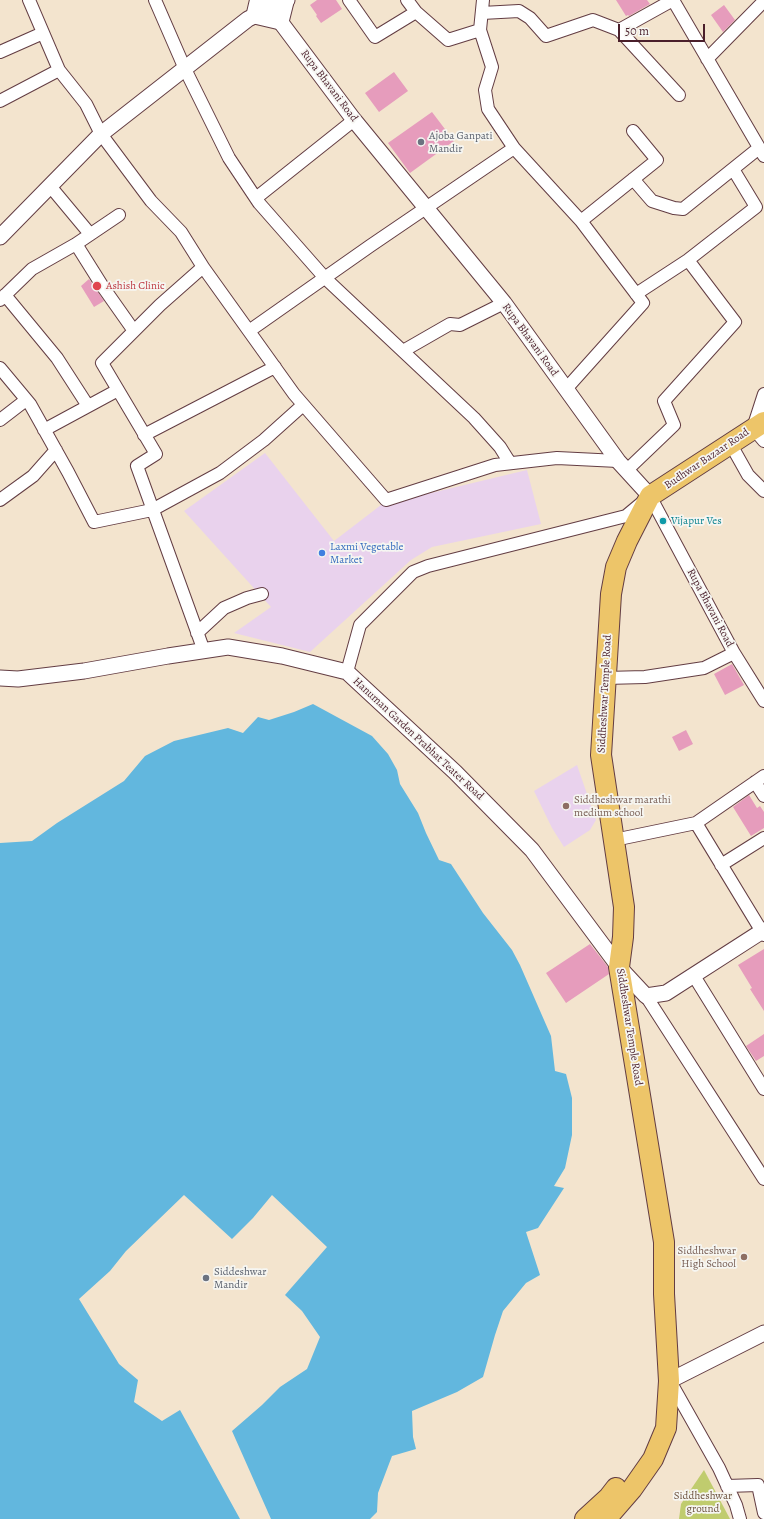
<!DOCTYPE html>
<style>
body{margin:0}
#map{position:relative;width:764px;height:1519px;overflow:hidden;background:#f3e4ce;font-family:Alegreya,serif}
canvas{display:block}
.scale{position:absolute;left:618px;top:24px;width:87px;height:18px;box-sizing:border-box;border:2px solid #4a1f2b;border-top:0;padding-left:5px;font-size:12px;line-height:14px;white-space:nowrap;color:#4a1f2b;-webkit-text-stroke:3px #f6f6f2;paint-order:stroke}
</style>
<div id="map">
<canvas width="764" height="1519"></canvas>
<div class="scale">50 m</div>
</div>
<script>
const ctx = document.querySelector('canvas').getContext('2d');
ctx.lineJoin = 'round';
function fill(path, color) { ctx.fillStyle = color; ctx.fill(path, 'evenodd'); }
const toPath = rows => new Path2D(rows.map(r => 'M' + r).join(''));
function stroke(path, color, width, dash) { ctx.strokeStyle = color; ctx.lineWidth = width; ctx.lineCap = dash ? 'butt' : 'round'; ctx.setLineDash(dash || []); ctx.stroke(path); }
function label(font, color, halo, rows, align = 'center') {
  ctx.font = font + ' Alegreya,serif'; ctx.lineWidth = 3.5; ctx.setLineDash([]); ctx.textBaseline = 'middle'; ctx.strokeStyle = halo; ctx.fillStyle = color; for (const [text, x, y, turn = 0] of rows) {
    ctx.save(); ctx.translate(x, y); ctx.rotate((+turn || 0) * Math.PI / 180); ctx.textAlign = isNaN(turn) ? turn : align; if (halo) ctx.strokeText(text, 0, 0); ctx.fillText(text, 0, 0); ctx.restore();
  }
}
const built = toPath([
 [265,453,334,541,381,505,527,470,541,524,432,547,411,560,310,652,234,633,271,607,184,511],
 [577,765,596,820,590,830,564,847,552,828,534,791]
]);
const green = toPath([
 [704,1470,730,1519,679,1519,681,1504]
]);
const water = toPath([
 [313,704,372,736,388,754,397,770,400,784,418,813,426,833,439,860,451,864,483,913,512,950,520,965,551,1036,555,1071,566,1074,572,1098,572,1135,565,1168,554,1186,564,1188,538,1228,526,1232,540,1275,526,1283,503,1311,495,1335,483,1377,457,1392,412,1411,413,1437,416,1449,392,1456,378,1493,377,1512,370,1519,271,1519,232,1431,262,1405,280,1387,307,1369,320,1337,302,1311,285,1295,327,1247,272,1195,253,1218,232,1239,184,1195,126,1251,110,1271,79,1299,119,1364,138,1380,134,1402,162,1421,180,1410,240,1519,0,1519,0,843,32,841,57,823,124,781,145,756,174,741,228,728,243,733,258,717,269,720,294,712]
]);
const building = toPath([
 [317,0,336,0,342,9,321,23,316,16,317,15,310,5],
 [616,0,647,0,650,4,629,16,628,15,626,16],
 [724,5,735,20,723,32,711,15],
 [394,72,408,91,379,112,365,93],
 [432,112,454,141,410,173,388,143],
 [89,279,104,301,94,307,81,286],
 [732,664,744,685,725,695,714,674],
 [686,730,693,744,679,751,672,737],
 [749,795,757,808,760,806,764,812,764,828,751,836,733,807],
 [590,944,608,967,609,974,566,1003,546,973],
 [764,949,764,1011,750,989,752,988,738,965],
 [764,1034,764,1056,756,1061,746,1046]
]);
const minor = toPath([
 [29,0,59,70,86,104,101,134,151,201,181,232,203,267,294,394,386,500,495,465,557,458,618,461],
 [155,0,185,69,229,158,259,203,325,278,474,418,500,447,510,463],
 [256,0,252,17,282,24,288,0],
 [349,0,375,37,416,12],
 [407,0,416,12,448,40,480,30],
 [483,0,480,30,492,67,485,90,488,109,514,148,581,221,657,160,633,131],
 [673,0,764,156],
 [482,13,519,11,530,18,546,36,593,20,619,30,673,0],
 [619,30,679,95],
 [0,52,43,33],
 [707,59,764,1],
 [0,101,59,70],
 [633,179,652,201,674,208,683,209,759,148],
 [50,186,90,234],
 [256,198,354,120],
 [76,244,103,287,134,331],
 [203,267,160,305,102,363,156,454,137,466,204,651],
 [636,294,688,260],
 [5,295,57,358,88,406],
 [0,300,32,269,76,244,119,215],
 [249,331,370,246,514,148],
 [403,351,450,324,460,325,504,303],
 [0,368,30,404,68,472,94,522,152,510,220,473,264,440,303,405],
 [566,389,643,303,581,221],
 [764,394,753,428,764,441],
 [0,420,26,400],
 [44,430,118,390],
 [144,435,275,367],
 [730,443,748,475,764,491],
 [627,470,674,425,664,401,735,322,688,260,756,207,733,169],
 [0,500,33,476,56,450],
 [197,633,224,608,247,598,262,594],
 [347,672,360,625,413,572,428,566,626,516,650,496,734,653,764,701],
 [605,678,645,677,704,668,734,653],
 [755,782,764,796],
 [696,823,764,935],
 [614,840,696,823,764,776],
 [721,865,764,838],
 [694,976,764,1089],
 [646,996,764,1179],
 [671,1383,719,1468,736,1505,740,1519],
 [727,1486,758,1485,764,1513]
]);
const tertiary = toPath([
 [264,0,354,120,504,303,618,461,650,496],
 [0,237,101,134,248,19,287,0],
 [0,678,18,679,84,671,168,656,228,647,282,656,347,672,455,772,532,850,619,967,646,996,666,993,764,930],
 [669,1381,764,1333]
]);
const trunk = toPath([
 [585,1519,609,1497,616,1488],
 [606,1519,632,1489,653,1459,666,1428,669,1381,664,1294,664,1242,619,967,623,937,624,907,601,755,611,594,616,567,627,541,650,496,764,422]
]);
const markers = [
 [421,142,4,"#6b7280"],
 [97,286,5,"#e0444e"],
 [663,521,4,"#0f9aa8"],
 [322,553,4,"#3f7fe0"],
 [566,806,4,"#8d6e63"],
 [744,1257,4,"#8d6e63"],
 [206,1278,4,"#6b7280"]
];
const streetNames = [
 ["Rupa Bhavani Road",329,86,53],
 ["Rupa Bhavani Road",530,340,54],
 ["Budhwar Bazaar Road",707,459,-34],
 ["Rupa Bhavani Road",710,608,62],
 ["Siddheshwar Temple Road",605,694,-87],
 ["Hanuman Garden Prabhat Teater Road",418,739,43],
 ["Siddheshwar Temple Road",629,1027,81]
];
const worshipNames = [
 ["Ajoba Ganpati",429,136],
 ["Mandir",429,149],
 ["Siddeshwar",214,1272],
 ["Mandir",214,1285]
];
const healthNames = [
 ["Ashish Clinic",106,286]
];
const cultureNames = [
 ["Vijapur Ves",671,521]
];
const shopNames = [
 ["Laxmi Vegetable",330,547],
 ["Market",330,560]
];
const educationNames = [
 ["Siddheshwar marathi",574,800],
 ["medium school",574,813],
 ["Siddheshwar",736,1251,"right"],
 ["High School",736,1264,"right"]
];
const parkNames = [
 ["Siddheshwar",703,1496],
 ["ground",703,1509]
];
fill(built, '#e9d2ed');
fill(green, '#c0cc6e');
fill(water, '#62b7de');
fill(building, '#e69cbc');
stroke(minor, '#633d43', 14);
stroke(tertiary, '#633d43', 17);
stroke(trunk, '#633d43', 22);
stroke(minor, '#fff', 12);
stroke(tertiary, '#fff', 15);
stroke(trunk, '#edc569', 20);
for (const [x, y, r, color] of markers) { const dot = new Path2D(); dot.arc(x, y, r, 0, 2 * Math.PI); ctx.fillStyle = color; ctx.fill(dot); stroke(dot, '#f6f6f2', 1.5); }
label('11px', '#4a1f2b', '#f6f6f2', streetNames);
label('11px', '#5b616d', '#f6f6f2', worshipNames, 'left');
label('11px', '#be3a42', '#f6f6f2', healthNames, 'left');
label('11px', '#0d838f', '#f6f6f2', cultureNames, 'left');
label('11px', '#366cbe', '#f6f6f2', shopNames, 'left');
label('11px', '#785e54', '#f6f6f2', educationNames, 'left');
label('11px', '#6d533f', '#f6f6f2', parkNames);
</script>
